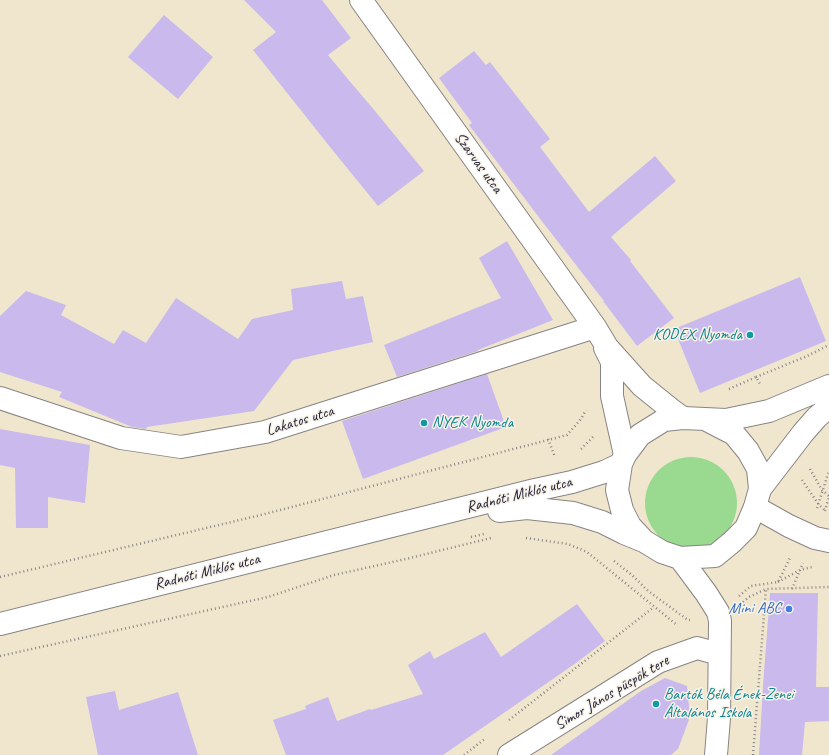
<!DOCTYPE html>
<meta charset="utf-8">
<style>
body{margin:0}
canvas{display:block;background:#f0e6cd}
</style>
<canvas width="829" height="755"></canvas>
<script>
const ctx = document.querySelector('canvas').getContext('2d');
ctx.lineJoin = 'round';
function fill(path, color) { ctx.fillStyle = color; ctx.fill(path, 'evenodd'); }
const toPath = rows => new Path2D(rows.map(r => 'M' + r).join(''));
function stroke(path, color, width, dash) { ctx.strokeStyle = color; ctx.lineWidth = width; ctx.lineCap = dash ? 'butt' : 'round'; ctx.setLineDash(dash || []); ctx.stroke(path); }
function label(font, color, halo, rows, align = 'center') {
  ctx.font = font + ' Caveat,sans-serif'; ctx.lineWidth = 3; ctx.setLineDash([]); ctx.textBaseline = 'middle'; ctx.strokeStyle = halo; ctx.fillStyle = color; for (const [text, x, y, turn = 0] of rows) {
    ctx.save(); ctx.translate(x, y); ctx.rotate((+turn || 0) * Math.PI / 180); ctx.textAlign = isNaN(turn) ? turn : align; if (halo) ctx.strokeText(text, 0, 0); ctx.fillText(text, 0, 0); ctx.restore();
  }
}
const green = toPath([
 '645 503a46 46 0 1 1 92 0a46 46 0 1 1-92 0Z'
]);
const building = toPath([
 [244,0,322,0,351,38,328,55,347,78,375,111,424,171,378,206,330,147,253,50,276,32],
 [164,15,213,57,178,99,128,57],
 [474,51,486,65,490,62,550,139,540,147,589,212,655,156,676,181,611,237,631,260,630,261,674,318,637,346,603,301,604,301,541,220,469,125,472,123,439,78],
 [507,241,553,320,478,350,478,351,397,377,384,345,501,298,479,258],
 [800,277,826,341,700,393,674,329],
 [342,281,346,299,363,296,373,342,293,360,254,411,147,427,146,429,132,427,59,397,62,392,0,372,0,316,26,291,66,305,61,315,114,344,123,330,146,343,176,298,238,339,252,319,293,310,291,289],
 [487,374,506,427,363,479,342,421],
 [0,429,90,445,85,503,48,497,48,528,16,528,15,468,0,465],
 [770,593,818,593,816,687,829,687,829,721,805,722,802,755,759,755,763,686],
 [577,604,605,641,576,663,443,755,286,755,273,720,306,709,305,706,328,697,337,721,370,709,371,710,423,694,408,665,430,651,434,659,485,632,501,657],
 [665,678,687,686,690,717,678,749,671,755,551,755,641,691],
 [115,691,119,710,178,692,198,755,98,755,86,697]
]);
const path = toPath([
 [756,377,805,357,829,345],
 [729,389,756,377,760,384],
 [548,439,555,457],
 [581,449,593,437],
 [810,469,822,490,829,496],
 [802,480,819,505,826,511],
 [817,508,829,471],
 [825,511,829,497],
 [471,537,484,534],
 [526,538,568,544,587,552,677,625],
 [614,561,632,575,648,591,688,620,690,620],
 [0,577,265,514,567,435,581,419,586,410],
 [778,582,800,570,812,567],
 [792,589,803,563],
 [739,596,751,586,778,582,791,556],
 [743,602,749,597,766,589],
 [0,656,268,597,334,575,406,559,491,538],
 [509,720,654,607],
 [464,755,486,738],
 [753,755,766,589,829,587]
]);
const minor = toPath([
 [361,0,595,327,607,347,642,386,673,411,683,418],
 [605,348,612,362,612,396,625,455],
 [0,398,121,438,181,447,265,432,595,327],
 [755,507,789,526,815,538,829,541],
 [509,755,658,662,697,648,719,654]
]);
const tertiary = toPath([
 [705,419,734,434,748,451,758,469,760,489,755,507,746,528,732,542,715,556,680,558,662,552,644,541,630,526,622,510,617,490,621,464,625,455,640,435,664,420,683,418,705,419,726,420,769,411,829,386],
 [760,489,803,433,817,417,829,407],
 [499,511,527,508,573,513,602,522,624,533,641,540],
 [680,558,706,593,718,612,720,621,719,718,716,755],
 [0,624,535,490,572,482,604,472,621,464]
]);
const markers = [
 [750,335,4,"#0f9aa8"],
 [424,423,4,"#0f9aa8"],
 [789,609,4,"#3f7fe0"],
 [656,704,4,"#0f9aa8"]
];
const streetNames = [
 ["Szarvas utca",478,163,54],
 ["Lakatos utca",300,421,-17],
 ["Radnóti Miklós utca",519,495,-14],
 ["Radnóti Miklós utca",207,572,-14],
 ["Simor János püspök tere",612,693,-31]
];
const cultureNames = [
 ["KODEX Nyomda",742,335,"right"],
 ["NYEK Nyomda",432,423],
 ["Bartók Béla Ének-Zenei",664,695],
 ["Általános Iskola",664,713]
];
const shopNames = [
 ["Mini ABC",781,609]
];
fill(green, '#9ada90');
fill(building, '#cab9ec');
stroke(minor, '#898484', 24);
stroke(tertiary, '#898484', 24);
stroke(path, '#898484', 2.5, [1, 3]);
stroke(minor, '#fff', 22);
stroke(tertiary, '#fff', 22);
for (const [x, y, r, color] of markers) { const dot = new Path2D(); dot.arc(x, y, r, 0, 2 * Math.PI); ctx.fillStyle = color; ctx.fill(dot); stroke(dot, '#f7f3e8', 1.5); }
label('16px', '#22223b', '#f7f3e8', streetNames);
label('16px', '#0d838f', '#f7f3e8', cultureNames, 'left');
label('16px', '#366cbe', '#f7f3e8', shopNames, 'right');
</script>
